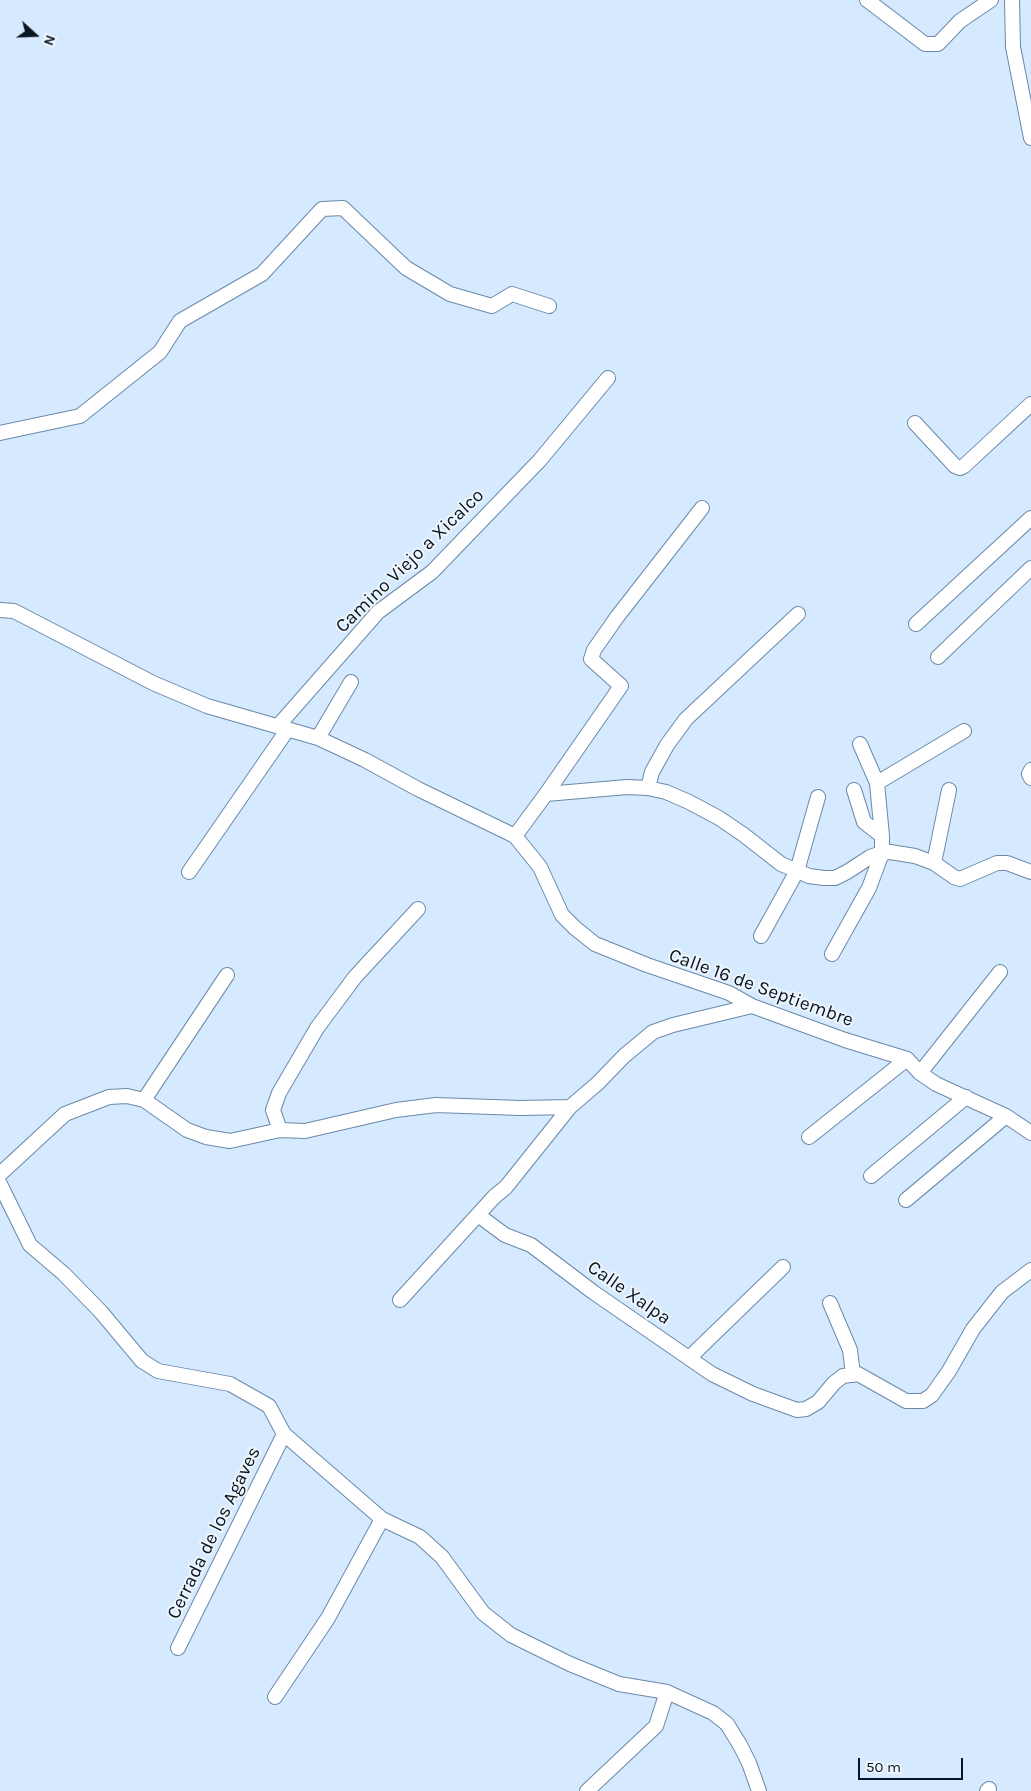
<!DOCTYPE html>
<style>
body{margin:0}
#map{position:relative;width:1031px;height:1791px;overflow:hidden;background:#d5e9ff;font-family:Karla,sans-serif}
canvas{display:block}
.north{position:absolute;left:10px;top:10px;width:50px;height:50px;-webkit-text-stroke:4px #eef5fc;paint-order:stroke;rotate:110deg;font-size:14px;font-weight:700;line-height:20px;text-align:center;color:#091520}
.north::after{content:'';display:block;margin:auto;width:18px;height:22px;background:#091520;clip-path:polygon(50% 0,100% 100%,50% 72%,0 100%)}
.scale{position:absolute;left:858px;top:1758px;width:105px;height:22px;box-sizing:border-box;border:2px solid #091520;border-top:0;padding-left:6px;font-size:15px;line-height:18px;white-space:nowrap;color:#091520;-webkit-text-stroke:4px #eef5fc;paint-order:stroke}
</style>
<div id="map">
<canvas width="1031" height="1791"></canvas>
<div class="north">N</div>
<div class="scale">50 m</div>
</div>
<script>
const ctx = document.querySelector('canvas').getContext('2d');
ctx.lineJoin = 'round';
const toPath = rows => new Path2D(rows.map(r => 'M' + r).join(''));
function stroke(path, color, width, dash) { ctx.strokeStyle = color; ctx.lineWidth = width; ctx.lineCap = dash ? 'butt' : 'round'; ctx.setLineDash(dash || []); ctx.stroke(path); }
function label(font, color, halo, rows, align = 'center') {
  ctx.font = font + ' Karla,sans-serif'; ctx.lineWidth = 4; ctx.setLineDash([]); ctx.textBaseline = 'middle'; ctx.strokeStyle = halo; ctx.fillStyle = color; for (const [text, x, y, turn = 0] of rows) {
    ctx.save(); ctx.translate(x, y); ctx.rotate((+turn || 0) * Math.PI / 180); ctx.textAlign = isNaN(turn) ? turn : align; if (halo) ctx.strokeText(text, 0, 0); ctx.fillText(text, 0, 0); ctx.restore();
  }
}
const minor = toPath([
 [867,0,925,44,938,44,960,21,991,0],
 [1012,0,1013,47,1031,138],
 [915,423,955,466,960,468,964,466,1031,404],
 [0,433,80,416,160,352,180,321,262,274,322,209,343,208,406,268,450,294,492,306,512,294,549,306],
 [0,610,14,611,153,683,207,706,318,738,365,760,418,789,515,836,540,867,562,915,575,928,595,944,647,965,729,993,752,1006,845,1040,907,1059,920,1073,936,1084,1006,1116,1031,1133],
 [916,624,1031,518],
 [938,657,1031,568],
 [278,726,378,612,432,572,540,460,608,378],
 [318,738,351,682],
 [860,744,877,783,964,731],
 [1031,770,1029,774,1031,778],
 [877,783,882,836],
 [648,788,652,772,667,745,686,719,798,614],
 [546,794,621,686,591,659,594,650,617,617,702,508],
 [515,836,546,794,627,787,648,788,666,792,689,802,719,818,744,835,781,864,809,876,824,878,835,878,847,872,870,857,882,853,890,852,915,856,934,863,954,877,960,879,997,863,1007,863,1031,872],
 [934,863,949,790],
 [189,872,288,729],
 [761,936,797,871,818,797],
 [832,954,869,888,882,853,882,836,864,822,854,790],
 [920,1073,1000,972],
 [144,1100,227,975],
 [280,1130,273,1110,279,1093,317,1028,355,977,418,909],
 [809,1137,907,1059],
 [0,1174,65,1114,109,1097,127,1096,144,1100,187,1130,206,1137,230,1141,280,1130,305,1131,396,1110,436,1105,520,1108,570,1107],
 [871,1176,966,1097],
 [0,1184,30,1245,64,1274,101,1312,142,1361,158,1371,230,1384,269,1406,284,1434,382,1519,420,1537,442,1557,483,1613,511,1635,570,1664,619,1684,667,1692,713,1713,727,1724,740,1745,749,1763,759,1791],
 [906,1200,1006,1116],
 [478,1215,505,1235,531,1245,593,1292,712,1374,753,1394,797,1410,806,1409,818,1402,834,1383,843,1376,858,1374,906,1401,923,1401,932,1395,949,1371,973,1329,1002,1292,1031,1270],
 [400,1300,494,1197,506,1187,570,1107,598,1083,624,1056,653,1032,673,1025,752,1006],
 [830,1303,850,1350,853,1375],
 [689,1358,783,1267],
 [178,1648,284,1434],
 [275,1697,328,1618,382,1519],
 [587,1791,656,1726,667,1692],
 [987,1791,989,1789]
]);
const streetNames = [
 ["Camino Viejo a Xicalco",410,561,-44],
 ["Calle 16 de Septiembre",761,988,20],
 ["Calle Xalpa",629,1293,35],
 ["Cerrada de los Agaves",214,1533,-64]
];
stroke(minor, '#6a89a9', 16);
stroke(minor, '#fff', 14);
label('19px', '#091520', '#eef5fc', streetNames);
</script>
